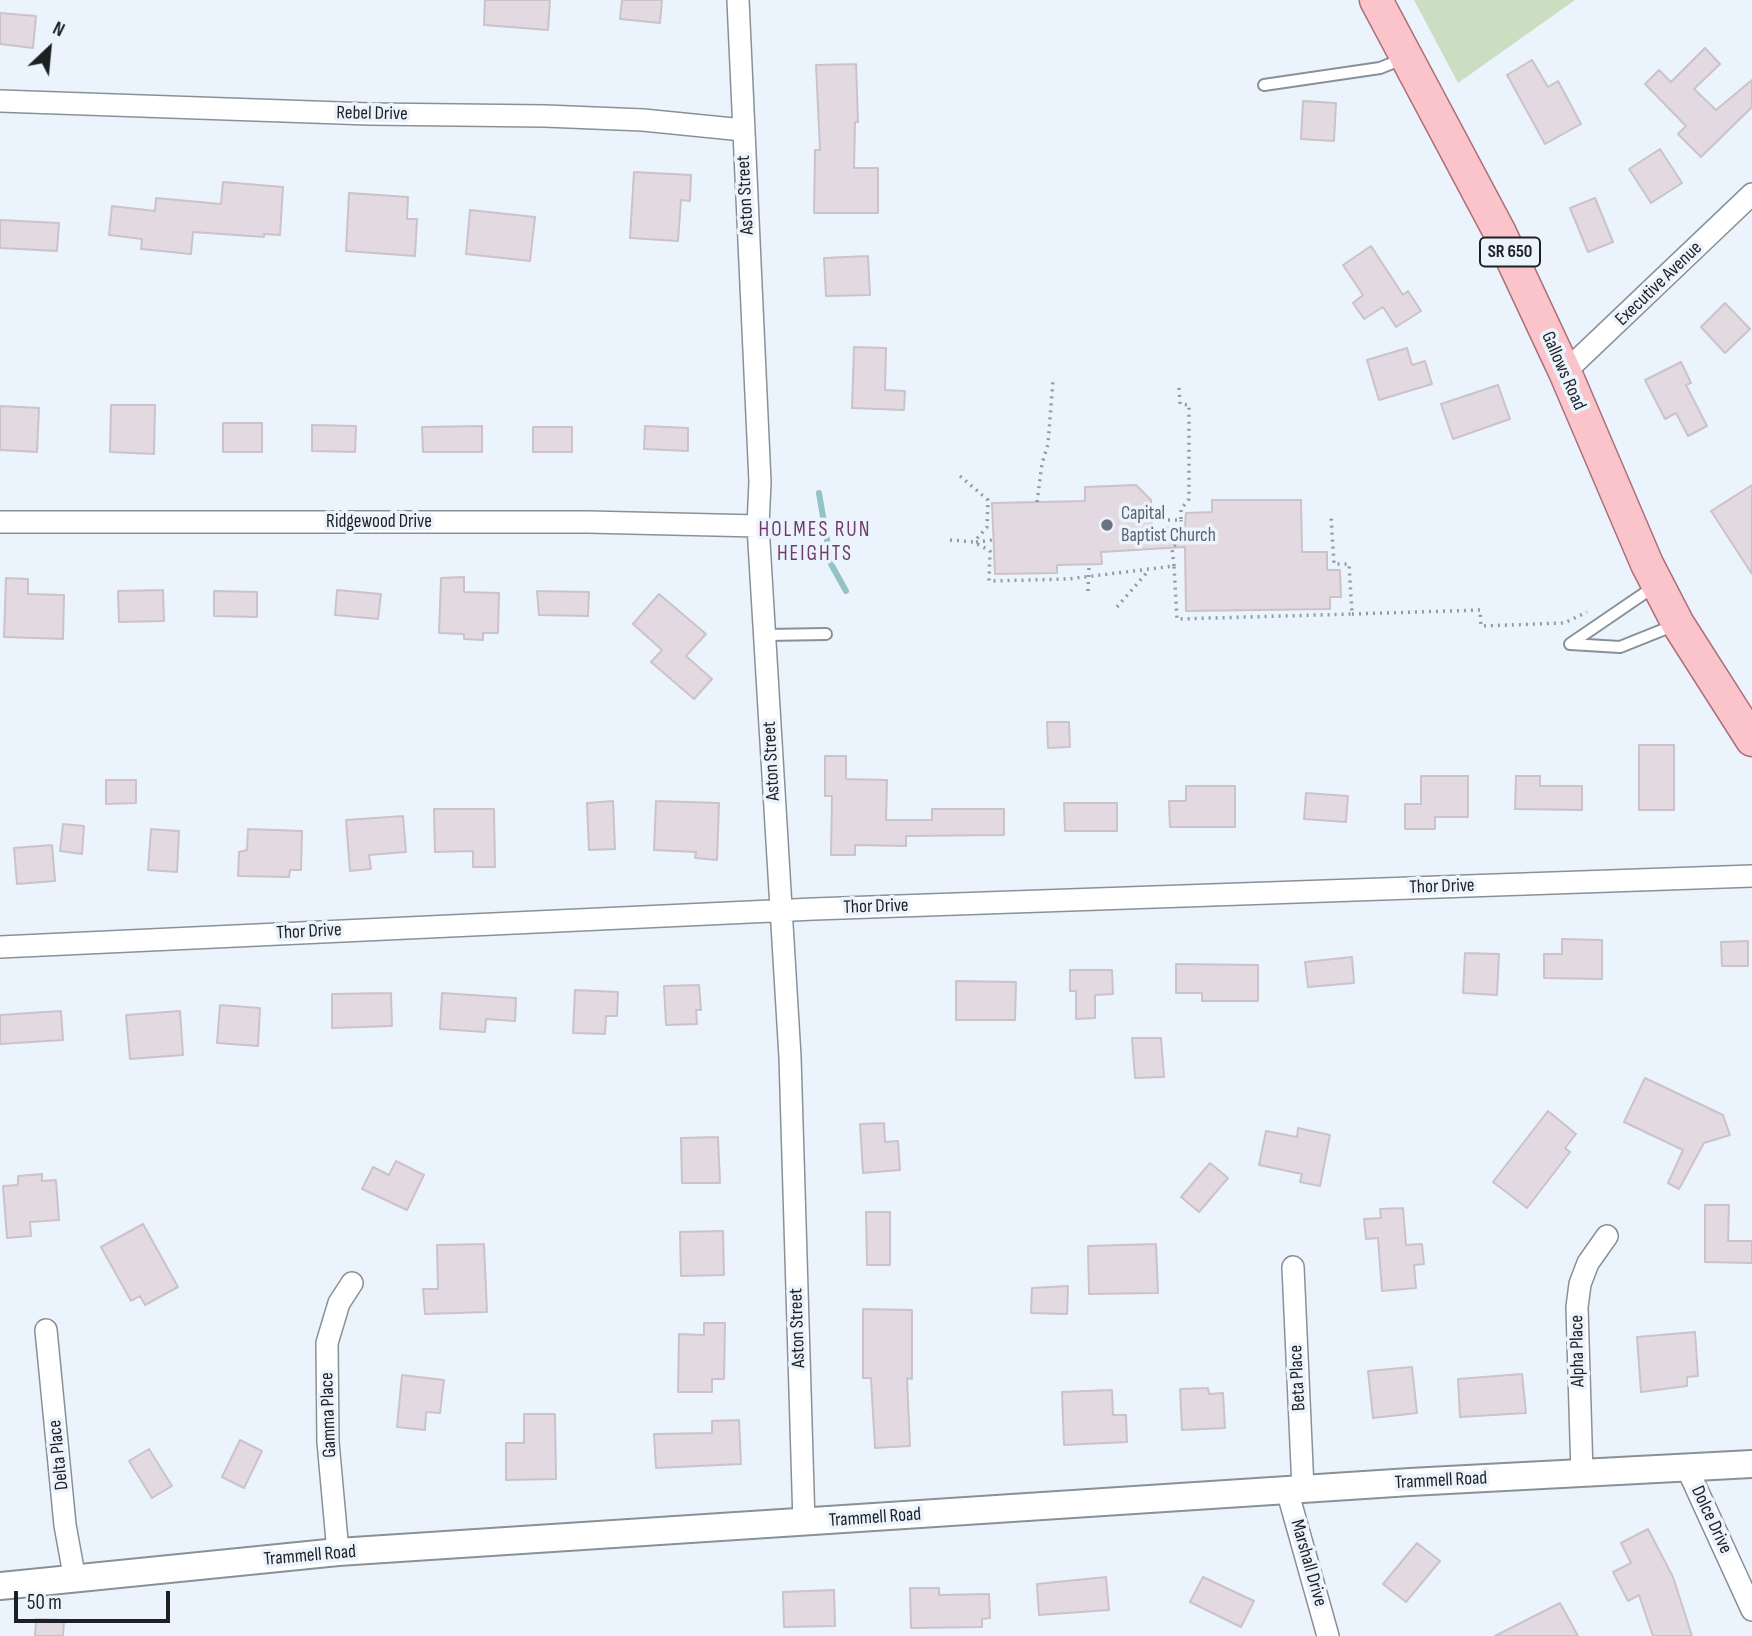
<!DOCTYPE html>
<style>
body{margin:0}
#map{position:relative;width:1752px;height:1636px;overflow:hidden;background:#ebf4fd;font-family:"Sofia Sans Condensed",sans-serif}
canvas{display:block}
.north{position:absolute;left:14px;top:14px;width:70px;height:70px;-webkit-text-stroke:5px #ebf4fd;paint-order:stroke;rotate:26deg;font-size:19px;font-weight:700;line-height:28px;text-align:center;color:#1e2124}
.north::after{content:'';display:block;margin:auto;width:24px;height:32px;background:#1e2124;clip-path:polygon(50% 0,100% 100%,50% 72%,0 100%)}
.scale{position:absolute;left:14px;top:1591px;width:156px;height:32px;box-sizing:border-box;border:4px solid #1e2124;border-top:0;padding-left:9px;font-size:21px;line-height:24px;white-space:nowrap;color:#1e2124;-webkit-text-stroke:5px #ebf4fd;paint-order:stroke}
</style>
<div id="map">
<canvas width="1752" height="1636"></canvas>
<div class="north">N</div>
<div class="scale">50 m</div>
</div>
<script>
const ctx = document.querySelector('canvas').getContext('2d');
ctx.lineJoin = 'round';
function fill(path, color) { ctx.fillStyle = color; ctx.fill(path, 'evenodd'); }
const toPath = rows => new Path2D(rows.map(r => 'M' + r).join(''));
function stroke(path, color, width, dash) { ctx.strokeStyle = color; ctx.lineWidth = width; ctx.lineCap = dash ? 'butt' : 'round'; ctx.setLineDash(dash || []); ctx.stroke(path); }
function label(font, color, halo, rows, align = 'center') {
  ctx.font = font + ' "Sofia Sans Condensed",sans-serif'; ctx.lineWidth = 7; ctx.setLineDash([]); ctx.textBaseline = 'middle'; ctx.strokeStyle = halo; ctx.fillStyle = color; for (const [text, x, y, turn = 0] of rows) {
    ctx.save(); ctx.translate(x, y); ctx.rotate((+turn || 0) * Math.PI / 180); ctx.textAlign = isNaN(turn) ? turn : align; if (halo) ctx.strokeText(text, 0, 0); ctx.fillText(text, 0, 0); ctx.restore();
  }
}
const green = toPath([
 [1414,0,1575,0,1458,83]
]);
const stream = toPath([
 [819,493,831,564,846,591]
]);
const building = toPath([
 [485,0,550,0,548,30,484,25,485,0],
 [622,0,662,0,660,23,620,19,622,0],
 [0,13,36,16,33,48,0,44,0,13],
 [1705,48,1720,64,1694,89,1716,110,1752,80,1752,107,1701,157,1678,134,1686,126,1645,84,1659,70,1671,82,1705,48],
 [1532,60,1548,87,1558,81,1581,124,1545,144,1507,75,1532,60],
 [856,64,858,122,855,122,854,168,878,168,878,213,814,213,815,150,820,150,816,65,856,64],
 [1303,101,1336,103,1334,141,1301,139,1303,101],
 [1660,149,1682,183,1651,203,1629,169,1660,149],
 [634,172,691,175,690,201,681,200,678,241,630,238,634,172],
 [223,182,283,187,280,235,264,234,264,237,193,232,191,254,141,249,142,239,109,235,112,206,155,211,156,198,221,204,223,182],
 [349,193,408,197,407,219,417,219,415,256,346,251,349,193],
 [1595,198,1613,242,1588,252,1570,208,1595,198],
 [470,210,535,217,530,261,466,254,470,210],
 [0,220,59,223,57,251,0,248,0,220],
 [1371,246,1403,295,1408,291,1421,311,1396,327,1383,307,1364,319,1353,303,1363,295,1343,265,1371,246],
 [868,256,870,295,826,296,824,258,868,256],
 [1725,303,1750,329,1725,353,1701,327,1725,303],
 [854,347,886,348,885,390,905,391,904,410,852,408,854,347],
 [1407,348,1412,365,1425,361,1432,384,1379,400,1367,360,1407,348],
 [1681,362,1691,383,1686,385,1707,426,1688,436,1676,413,1665,419,1645,380,1681,362],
 [1498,385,1510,419,1453,439,1441,404,1498,385],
 [111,405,155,405,154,454,110,452,111,405],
 [0,406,39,408,37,452,0,450,0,406],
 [223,423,262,423,262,452,223,452,223,423],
 [312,425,356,426,355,452,312,451,312,425],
 [482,426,482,452,423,452,422,427,482,426],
 [645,426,688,428,688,451,644,449,645,426],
 [533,427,572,427,572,452,533,452,533,427],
 [1136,485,1151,500,1152,530,1185,526,1186,513,1212,512,1212,500,1301,500,1302,552,1327,552,1327,570,1340,570,1341,597,1330,597,1330,609,1186,611,1185,547,1101,552,1102,564,1057,565,1057,573,995,574,992,503,1085,501,1085,487,1136,485],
 [1752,485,1752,574,1711,511,1752,485],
 [464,577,464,592,499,593,498,633,483,633,483,640,464,639,464,634,439,633,441,578,464,577],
 [6,578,28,579,28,594,64,595,63,639,4,637,6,578],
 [163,590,164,621,119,622,118,591,163,590],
 [337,590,381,594,378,619,335,615,337,590],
 [214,591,257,592,257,617,214,616,214,591],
 [537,591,589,592,588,616,539,615,537,591],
 [659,594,706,634,686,656,712,679,694,699,651,662,662,650,633,624,659,594],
 [1047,722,1069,722,1070,747,1048,748,1047,722],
 [1639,745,1674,745,1674,810,1639,810,1639,745],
 [825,756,846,756,846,779,887,780,886,820,932,820,932,809,1004,809,1004,835,906,836,906,846,855,845,855,855,831,855,832,796,825,796,825,756],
 [1421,776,1468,776,1468,817,1435,817,1435,829,1405,829,1405,804,1421,804,1421,776],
 [1516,776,1540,776,1540,786,1582,786,1582,810,1515,809,1516,776],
 [106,780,136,780,136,803,106,804,106,780],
 [1186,786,1235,786,1235,827,1170,827,1169,801,1186,801,1186,786],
 [1306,793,1348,796,1346,822,1304,819,1306,793],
 [613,801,615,849,589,850,587,803,613,801],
 [656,801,719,803,717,860,695,858,696,852,654,850,656,801],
 [1064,803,1117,803,1117,831,1065,831,1064,803],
 [434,809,494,809,495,867,473,867,473,851,435,852,434,809],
 [403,816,406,852,369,855,371,869,350,871,346,820,403,816],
 [63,824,84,826,82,854,60,851,63,824],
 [151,829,179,831,177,872,148,870,151,829],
 [248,829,302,831,301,870,290,870,289,877,238,876,239,852,247,850,248,829],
 [52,845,55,881,17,884,14,848,52,845],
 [1562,939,1602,940,1602,979,1544,978,1544,954,1562,954,1562,939],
 [1748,941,1748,966,1722,966,1721,942,1748,941],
 [1465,953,1499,954,1497,995,1463,993,1465,953],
 [1352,957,1354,983,1308,987,1305,962,1352,957],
 [1176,964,1258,965,1258,1001,1202,1001,1202,993,1176,993,1176,964],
 [1070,970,1112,970,1113,994,1095,995,1095,1018,1076,1019,1076,991,1070,991,1070,970],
 [956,981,1016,982,1015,1020,956,1020,956,981],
 [699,985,701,1010,696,1010,697,1024,666,1025,664,986,699,985],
 [575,990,618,992,617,1016,606,1016,605,1034,573,1033,575,990],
 [391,993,392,1026,332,1028,332,994,391,993],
 [442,993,516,998,515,1021,486,1019,485,1032,440,1029,442,993],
 [220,1005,260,1008,258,1046,217,1043,220,1005],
 [61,1011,63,1040,0,1044,0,1015,61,1011],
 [180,1011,183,1055,130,1059,126,1015,180,1011],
 [1132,1038,1161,1038,1164,1077,1135,1078,1132,1038],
 [1645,1078,1723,1115,1730,1135,1704,1143,1679,1189,1668,1183,1683,1150,1624,1122,1645,1078],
 [1548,1111,1576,1134,1565,1148,1570,1152,1527,1208,1493,1182,1548,1111],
 [884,1123,885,1142,898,1141,900,1170,863,1173,860,1124,884,1123],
 [1298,1128,1330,1135,1320,1186,1300,1182,1302,1174,1259,1165,1266,1131,1297,1137,1298,1128],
 [718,1137,720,1183,682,1183,681,1138,718,1137],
 [396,1161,424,1175,407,1210,362,1189,373,1167,389,1175,396,1161],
 [1210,1163,1228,1178,1199,1212,1181,1197,1210,1163],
 [42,1174,42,1181,56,1180,59,1220,30,1222,31,1236,7,1238,3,1186,18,1185,18,1176,42,1174],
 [1705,1205,1729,1205,1728,1241,1752,1241,1752,1263,1705,1262,1705,1205],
 [1403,1208,1406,1245,1422,1244,1424,1264,1414,1265,1416,1288,1382,1291,1378,1238,1366,1239,1364,1219,1381,1218,1380,1209,1403,1208],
 [866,1212,890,1212,890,1265,867,1265,866,1212],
 [143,1224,178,1287,145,1305,140,1296,131,1301,101,1247,143,1224],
 [723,1231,724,1275,681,1276,680,1232,723,1231],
 [484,1244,487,1312,425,1314,423,1289,438,1289,437,1245,484,1244],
 [1156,1244,1158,1293,1089,1294,1088,1246,1156,1244],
 [1068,1286,1067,1314,1031,1313,1032,1288,1068,1286],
 [863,1309,912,1310,912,1379,907,1378,910,1446,875,1448,871,1378,863,1378,863,1309],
 [704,1323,725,1323,724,1379,712,1379,712,1392,678,1392,679,1334,704,1335,704,1323],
 [1695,1332,1698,1376,1687,1377,1687,1386,1641,1392,1637,1337,1695,1332],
 [1412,1367,1417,1413,1373,1418,1368,1371,1412,1367],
 [1522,1374,1526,1413,1460,1417,1458,1379,1522,1374],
 [402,1375,444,1380,440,1413,426,1412,425,1430,397,1427,402,1375],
 [1208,1388,1209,1394,1223,1393,1225,1428,1182,1430,1180,1389,1208,1388],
 [1112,1390,1113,1415,1126,1415,1127,1442,1064,1445,1062,1392,1112,1390],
 [524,1414,555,1414,556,1479,506,1480,506,1443,524,1443,524,1414],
 [739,1420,741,1464,656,1468,654,1434,712,1433,712,1421,739,1420],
 [240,1440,262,1451,244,1488,222,1477,240,1440],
 [149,1449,172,1486,152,1498,129,1461,149,1449],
 [1648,1529,1673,1577,1692,1636,1653,1636,1639,1595,1628,1601,1613,1572,1631,1563,1621,1543,1648,1529],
 [1417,1543,1440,1561,1406,1602,1383,1584,1417,1543],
 [1106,1577,1109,1610,1039,1615,1037,1584,1106,1577],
 [1203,1577,1254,1601,1241,1627,1190,1602,1203,1577],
 [910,1588,939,1588,939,1595,989,1594,990,1618,982,1619,982,1627,911,1628,910,1588],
 [834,1590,835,1626,784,1627,783,1592,834,1590],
 [1560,1603,1578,1636,1495,1636,1560,1603],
 [36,1619,64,1620,63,1636,35,1636,36,1619]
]);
const path = toPath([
 [960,476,988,500,987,527,974,542],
 [1037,502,1042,464,1048,444,1053,381],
 [1161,520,1181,520,1181,509,1189,499,1189,405,1180,404,1179,387],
 [950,540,974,542,990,551,989,581,1068,579,1174,566,1177,619,1352,614,1349,564,1334,564,1331,516],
 [976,542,993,540],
 [1174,566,1172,548,1182,538,1181,520],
 [1088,591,1089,567],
 [1117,607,1149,570],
 [1352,614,1480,610,1481,626,1564,623,1587,612]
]);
const service = toPath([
 [1264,85,1380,68,1405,58],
 [766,635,826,634],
 [1570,644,1620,647,1675,625],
 [1570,644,1655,586]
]);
const minor = toPath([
 [738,0,760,482,758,526,790,1057,804,1523],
 [0,101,369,114,545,116,643,120,743,130],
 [1565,372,1752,194],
 [0,522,588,522,758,526],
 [0,947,814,909,1752,876],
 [1293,1267,1303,1489],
 [46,1330,65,1525,75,1580],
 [1687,1468,1752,1610],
 [1582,1474,1577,1307,1580,1284,1588,1263,1607,1236],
 [1287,1490,1328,1636],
 [338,1552,328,1442,327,1343,339,1303,352,1283]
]);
const tertiary = toPath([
 [0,1586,338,1552,1410,1482,1752,1464]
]);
const primary = toPath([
 [1376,0,1499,231,1565,372,1647,564,1678,624,1752,740]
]);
const markers = [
 [1107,525,7,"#6b7280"]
];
const shields = [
 [1510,252,60]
];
const shieldNames = [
 ["SR 650",1510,252]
];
const streetNames = [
 ["Rebel Drive",372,114,1],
 ["Aston Street",746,195,-93],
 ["Executive Avenue",1659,284,-44],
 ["Gallows Road",1563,371,66],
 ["Ridgewood Drive",379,522],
 ["Aston Street",772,761,-93],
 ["Thor Drive",1442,887,-2],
 ["Thor Drive",876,907,-2],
 ["Thor Drive",309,932,-3],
 ["Aston Street",798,1328,-92],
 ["Alpha Place",1578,1351,-91],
 ["Beta Place",1298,1378,-93],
 ["Gamma Place",329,1415,-92],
 ["Delta Place",59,1455,-96],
 ["Trammell Road",1441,1481,-3],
 ["Trammell Road",875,1518,-4],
 ["Dolce Drive",1711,1520,65],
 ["Trammell Road",310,1556,-5],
 ["Marshall Drive",1308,1563,74]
];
const worshipNames = [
 ["Capital",1121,514],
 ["Baptist Church",1121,536]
];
const neighbourhoodNames = [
 ["HOLMES RUN",815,531],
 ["HEIGHTS",815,555]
];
fill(green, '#cbdec1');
stroke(stream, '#93c2c7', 6);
fill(building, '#e2d9e1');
stroke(building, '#cbc2ca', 2);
stroke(service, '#899198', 14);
stroke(minor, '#899198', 24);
stroke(tertiary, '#899198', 30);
stroke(primary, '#ac7079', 35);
stroke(path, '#939aa0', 3.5, [2, 5]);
stroke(service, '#fff', 10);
stroke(minor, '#fff', 21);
stroke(tertiary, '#fff', 26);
stroke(primary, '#fbc3ca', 32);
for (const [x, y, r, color] of markers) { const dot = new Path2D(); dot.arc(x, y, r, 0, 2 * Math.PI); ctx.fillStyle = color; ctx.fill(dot); stroke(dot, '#ebf4fd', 2.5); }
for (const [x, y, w] of shields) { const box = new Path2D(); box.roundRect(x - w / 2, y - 14.5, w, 29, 5); ctx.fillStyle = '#ebf4fd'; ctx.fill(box); stroke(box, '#1e2124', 2); }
label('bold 18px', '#1e2124', null, shieldNames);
label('19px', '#1e2124', '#ebf4fd', streetNames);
label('19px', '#5b616d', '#ebf4fd', worshipNames, 'left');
ctx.letterSpacing = '2px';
label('21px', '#713c6c', '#ebf4fd', neighbourhoodNames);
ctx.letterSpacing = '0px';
</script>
